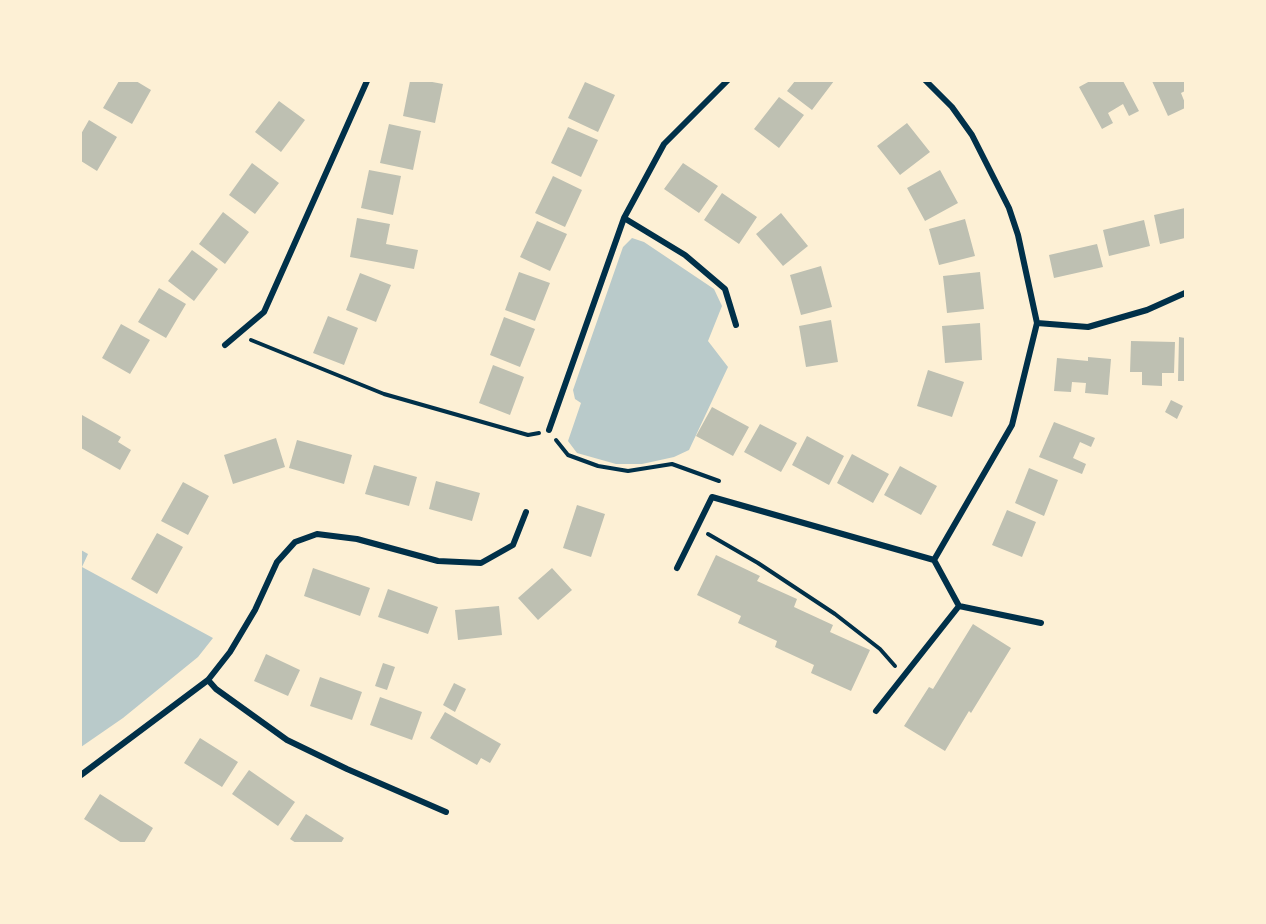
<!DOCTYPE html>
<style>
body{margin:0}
#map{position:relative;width:1266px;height:924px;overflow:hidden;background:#fdf0d5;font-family:"Work Sans",sans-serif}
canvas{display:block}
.frame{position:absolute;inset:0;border:82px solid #fdf0d5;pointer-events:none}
</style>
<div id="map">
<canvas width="1266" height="924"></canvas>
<div class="frame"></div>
</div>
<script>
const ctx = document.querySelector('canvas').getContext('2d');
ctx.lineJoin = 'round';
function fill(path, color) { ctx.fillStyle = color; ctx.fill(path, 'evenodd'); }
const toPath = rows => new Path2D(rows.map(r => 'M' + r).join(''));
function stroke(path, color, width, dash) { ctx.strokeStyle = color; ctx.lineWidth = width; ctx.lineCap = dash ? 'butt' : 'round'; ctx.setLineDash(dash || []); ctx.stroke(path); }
const green = toPath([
 [632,238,644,242,714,289,722,306,708,341,728,367,689,450,674,457,642,464,616,464,577,453,568,441,581,403,575,399,573,390,623,247],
 [81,550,88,554,82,567,213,638,198,657,123,718,81,747]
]);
const building = toPath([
 [119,81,136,81,151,90,132,124,103,108],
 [410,81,427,81,443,84,435,123,403,116],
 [795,81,834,81,812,110,787,91],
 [1090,81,1123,81,1139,111,1129,116,1123,104,1108,113,1113,123,1102,129,1079,87],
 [1152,81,1185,81,1185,91,1181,93,1185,103,1185,108,1168,116],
 [585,82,615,95,598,132,568,118],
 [779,97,804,115,779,148,754,129],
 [279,101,305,120,281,152,255,132],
 [89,120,117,137,97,171,81,161,81,134],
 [907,123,930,152,900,175,877,146],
 [389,124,421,131,413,170,380,163],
 [568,127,598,140,581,177,551,163],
 [252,163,279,183,255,214,229,195],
 [683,163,718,186,699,213,664,189],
 [369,170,401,176,393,215,361,208],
 [940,170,958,203,925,221,907,188],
 [553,176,582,190,565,227,535,213],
 [722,193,757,217,739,244,704,220],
 [1185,208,1185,238,1160,244,1154,215],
 [223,212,249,232,225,264,199,244],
 [781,213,808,246,783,266,756,234],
 [357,218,390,224,386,244,418,250,414,269,350,257],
 [965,219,975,256,939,265,929,229],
 [1144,220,1150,246,1109,256,1103,230],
 [537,221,567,234,550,271,520,257],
 [1097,244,1103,267,1054,278,1049,255],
 [192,250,218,269,194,301,168,281],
 [821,266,832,307,801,315,790,275],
 [519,272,550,283,535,321,505,310],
 [980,272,984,309,947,313,943,276],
 [360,273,391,285,376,322,346,310],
 [159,288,186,304,166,338,138,322],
 [328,316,358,328,344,365,313,353],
 [504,317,535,329,520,367,490,355],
 [831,320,838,362,806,367,799,326],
 [980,323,982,360,945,363,942,326],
 [121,324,150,340,130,374,102,358],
 [1179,337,1185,338,1185,381,1178,381],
 [1131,341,1175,342,1174,373,1162,373,1162,386,1142,385,1142,372,1130,372],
 [1088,357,1111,359,1108,395,1085,393,1086,383,1072,382,1071,392,1054,391,1057,358,1088,361],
 [493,365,524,377,510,415,479,403],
 [928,370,964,382,952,417,917,406],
 [1171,400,1183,406,1177,419,1165,412],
 [712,407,749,427,733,456,696,436],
 [82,415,121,437,118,442,131,450,120,470,81,448],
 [1054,422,1095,438,1091,447,1080,442,1073,458,1086,464,1082,474,1039,457],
 [760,424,797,443,781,472,744,452],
 [807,436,844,456,829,485,792,465],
 [276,438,285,467,233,484,224,455],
 [297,440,352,455,344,484,289,468],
 [852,454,889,474,873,503,837,483],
 [374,465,417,477,409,506,365,494],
 [900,466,937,486,921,515,884,495],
 [1029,468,1058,480,1044,516,1015,503],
 [436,481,480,493,472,521,429,509],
 [183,482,209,496,188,535,161,521],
 [577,505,605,514,591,557,563,548],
 [1007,510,1036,522,1022,557,992,545],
 [157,533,183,547,157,594,131,579],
 [716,555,760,576,757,581,797,599,794,607,833,625,830,632,870,650,851,691,811,673,814,665,775,647,777,641,738,623,741,616,697,595],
 [313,568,370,588,360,616,304,596],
 [552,568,572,590,538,620,518,598],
 [388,589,438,607,428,634,378,617],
 [499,606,502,635,458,640,455,610],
 [973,624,1011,648,971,713,969,711,945,751,904,726,929,687,933,689],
 [266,654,300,670,288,696,254,681],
 [383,663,395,667,387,690,375,686],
 [320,677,362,692,352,720,310,706],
 [454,683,466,689,455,712,443,705],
 [380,697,422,712,412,740,370,725],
 [445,712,501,744,490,763,481,758,477,765,430,738],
 [200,738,238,762,222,787,184,763],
 [249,770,295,802,278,826,232,794],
 [100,794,153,828,144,843,122,843,84,819],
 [306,814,344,838,341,843,296,843,290,839]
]);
const path = toPath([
 [251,340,384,394,528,435,539,433],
 [556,440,568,455,598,466,628,471,672,464,719,481],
 [708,534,758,563,835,614,880,649,895,666]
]);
const minor = toPath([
 [624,218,685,255,725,289,736,325],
 [1037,323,1088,327,1147,310,1185,293],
 [225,345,264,312,367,81],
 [549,430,624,218,664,144,727,81],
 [677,568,712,497,934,560,1012,425,1037,323,1018,235,1009,208,972,135,952,107,926,81],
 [959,606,1041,623],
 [208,680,216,689,287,740,347,769,446,812],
 [876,711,959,606,934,560],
 [81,775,208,680,230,652,255,610,277,562,295,542,317,534,357,539,438,561,481,563,513,545,526,512]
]);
fill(green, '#b9caca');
fill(building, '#bec0b2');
stroke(path, '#003049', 4);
stroke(minor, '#003049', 6);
</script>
